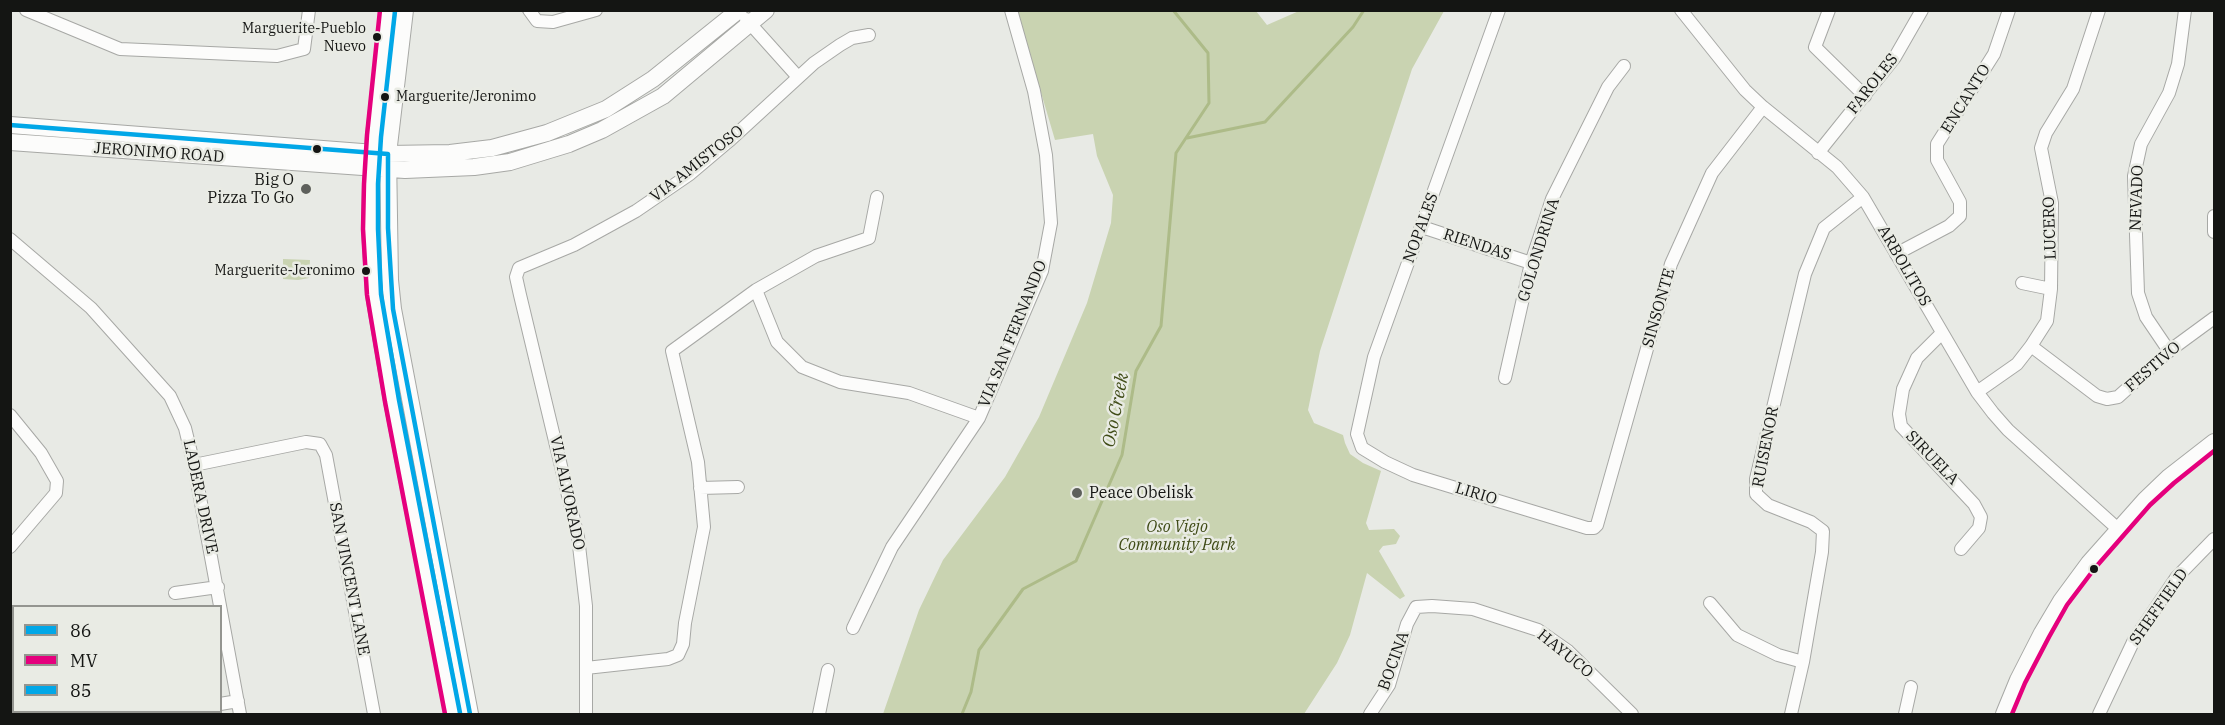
<!DOCTYPE html>
<style>
body{margin:0}
#map{position:relative;width:2225px;height:725px;overflow:hidden;background:#e8eae5;font-family:"IBM Plex Serif",serif}
canvas{display:block}
.frame{position:absolute;inset:0;border:12px solid #141513;pointer-events:none}
.legend{position:absolute;left:12px;top:605px;width:210px;height:108px;box-sizing:border-box;background:#e9ebe4;border:2px solid #949590;margin:0;padding:8px 10px;list-style:none;font-size:18px;color:#141513}
.legend li{display:flex;align-items:center;gap:12px;height:30px}
.legend b{width:30px;border:2px solid #949590}
</style>
<div id="map">
<canvas width="2225" height="725"></canvas>
<div class="frame"></div>
<ul class="legend">
<li><b style="height:8px;background:#01a7e7"></b>86</li>
<li><b style="height:8px;background:#e5007d"></b>MV</li>
<li><b style="height:8px;background:#01a7e7"></b>85</li>
</ul>
</div>
<script>
const ctx = document.querySelector('canvas').getContext('2d');
ctx.lineJoin = 'round';
function fill(path, color) { ctx.fillStyle = color; ctx.fill(path, 'evenodd'); }
const toPath = rows => new Path2D(rows.map(r => 'M' + r).join(''));
function stroke(path, color, width, dash) { ctx.strokeStyle = color; ctx.lineWidth = width; ctx.lineCap = dash ? 'butt' : 'round'; ctx.setLineDash(dash || []); ctx.stroke(path); }
function label(font, color, halo, rows, align = 'center') {
  ctx.font = font + ' "IBM Plex Serif",serif'; ctx.lineWidth = 5; ctx.setLineDash([]); ctx.textBaseline = 'middle'; ctx.strokeStyle = halo; ctx.fillStyle = color; for (const [text, x, y, turn = 0] of rows) {
    ctx.save(); ctx.translate(x, y); ctx.rotate((+turn || 0) * Math.PI / 180); ctx.textAlign = isNaN(turn) ? turn : align; if (halo) ctx.strokeText(text, 0, 0); ctx.fillText(text, 0, 0); ctx.restore();
  }
}
const green = toPath([
 [1017,11,1256,11,1267,25,1299,11,1444,11,1412,69,1320,351,1308,410,1314,423,1343,435,1345,443,1350,454,1363,463,1381,471,1366,523,1369,530,1394,529,1400,536,1396,544,1383,546,1379,551,1405,596,1400,599,1367,573,1350,635,1337,663,1304,714,883,714,919,610,943,560,1005,477,1039,417,1087,303,1111,223,1113,195,1097,156,1093,134,1055,140],
 [283,259,310,260,309,278,298,280,283,279]
]);
const stream = toPath([
 [1187,138,1265,122,1353,27,1364,10],
 [962,714,971,692,979,650,1023,589,1076,561,1122,455,1136,371,1161,326,1176,153,1209,103,1208,53,1173,10]
]);
const minor = toPath([
 [26,10,120,49,277,56,304,49,309,10],
 [529,10,537,21,553,22,596,10],
 [1499,10,1374,357,1357,434,1362,448,1385,462,1413,475,1587,528,1594,528,1597,525,1671,264,1712,173,1763,107],
 [1681,10,1745,90,1763,107,1837,167,1863,197,1977,392,1993,413,2008,430,2118,529],
 [1829,10,1815,47,1865,96],
 [746,19,798,77],
 [1818,153,1895,57,1922,10],
 [2214,216,2214,232],
 [1422,227,1531,263],
 [10,239,91,308,170,396,185,428,194,465,240,714],
 [1896,254,1949,226,1960,216,1960,202,1937,160,1937,144,1994,54,2009,10],
 [2022,283,2051,289],
 [756,290,777,342,802,367,840,382,909,393,979,418],
 [1942,333,1917,358,1903,389,1899,414,1901,426,1974,504,1981,517,1979,528,1961,549],
 [2031,346,2097,396,2107,399,2118,397,2169,351,2214,318],
 [2169,351,2146,317,2138,293,2134,176,2141,144,2169,93,2178,64,2185,10],
 [1505,378,1531,263,1552,199,1608,87,1624,66],
 [1977,392,2017,364,2031,346,2047,321,2051,289,2052,203,2041,148,2046,133,2073,89,2099,10],
 [10,415,41,453,57,481,56,493,10,547],
 [194,465,306,442,320,444,326,455,374,714],
 [700,488,738,487],
 [175,593,218,587],
 [1710,603,1737,635,1778,655,1803,662],
 [10,622,14,625],
 [853,628,892,547,979,418,1042,271,1051,223,1046,155,1034,91,1011,10],
 [586,668,668,659,678,655,683,644,685,623,704,527,698,462,672,351,756,290,816,256,869,238,877,197],
 [220,704,238,701],
 [586,714,586,606,578,537,520,295,516,277,519,268,574,245,636,211,690,174,729,141,814,63,840,45,852,38,869,35],
 [819,714,828,670],
 [1370,714,1389,685,1407,624,1416,607,1432,606,1473,609,1538,630,1568,651,1632,714],
 [1791,714,1803,662,1822,552,1823,531,1811,522,1768,505,1756,494,1756,479,1805,274,1824,228,1863,197],
 [1905,714,1911,687],
 [2099,714,2134,640,2176,578,2214,539]
]);
const major = toPath([
 [388,10,374,136,371,184,370,229,374,295,392,401,453,714],
 [405,10,388,154,390,280,393,309,470,714],
 [10,125,388,154,450,153,492,148,547,133,606,109,653,79,739,10],
 [10,142,405,170,474,167,510,162,569,144,602,130,663,96,766,10],
 [2004,714,2018,680,2042,633,2061,601,2089,563,2145,500,2169,477,2214,442]
]);
const bus1 = toPath([
 [10,125,388,154,388,228,393,309,470,714]
]);
const bus2 = toPath([
 [380,10,367,135,364,184,363,229,367,295,385,402,445,714],
 [2012,714,2025,683,2049,637,2067,605,2095,568,2150,505,2174,483,2214,451]
]);
const bus3 = toPath([
 [395,11,381,137,378,184,378,229,381,294,399,400,460,713]
]);
const markers = [
 [377,37,5,"#141513"],
 [385,97,5,"#141513"],
 [317,149,5,"#141513"],
 [306,189,6,"#5e605c"],
 [366,271,5,"#141513"],
 [1077,493,6,"#5e605c"],
 [2094,569,5,"#141513"]
];
const busNames = [
 ["Marguerite-Pueblo",366,29],
 ["Nuevo",366,47],
 ["Marguerite/Jeronimo",396,97,"left"],
 ["Marguerite-Jeronimo",355,271]
];
const streetNames = [
 ["FAROLES",1873,84,-52],
 ["ENCANTO",1966,99,-58],
 ["JERONIMO ROAD",159,153,4],
 ["VIA AMISTOSO",697,164,-38],
 ["NEVADO",2137,198,-88],
 ["NOPALES",1421,228,-70],
 ["LUCERO",2050,228,-92],
 ["RIENDAS",1477,245,18],
 ["GOLONDRINA",1539,250,-73],
 ["ARBOLITOS",1904,266,60],
 ["SINSONTE",1659,308,-74],
 ["VIA SAN FERNANDO",1013,334,-68],
 ["FESTIVO",2153,367,-41],
 ["RUISENOR",1766,447,-79],
 ["SIRUELA",1932,458,46],
 ["VIA ALVORADO",567,493,78],
 ["LIRIO",1476,494,17],
 ["LADERA DRIVE",200,497,78],
 ["SAN VINCENT LANE",349,579,79],
 ["SHEFFIELD",2159,607,-55],
 ["HAYUCO",1565,654,39],
 ["BOCINA",1394,661,-70]
];
const poiNames = [
 ["Big O",294,180],
 ["Pizza To Go",294,198],
 ["Peace Obelisk",1089,493,"left"]
];
const parkNames = [
 ["Oso Viejo",1177,527],
 ["Community Park",1177,545]
];
const waterNames = [
 ["Oso Creek",1116,410,-79]
];
fill(green, '#c9d3b1');
stroke(stream, '#adbb88', 3);
stroke(minor, '#a7a8a5', 14);
stroke(major, '#a7a8a5', 18);
stroke(minor, '#fcfcfb', 12);
stroke(major, '#fcfcfb', 16);
stroke(bus1, '#01a7e7', 4.5);
stroke(bus2, '#e5007d', 4.5);
stroke(bus3, '#01a7e7', 4.5);
for (const [x, y, r, color] of markers) { const dot = new Path2D(); dot.arc(x, y, r, 0, 2 * Math.PI); ctx.fillStyle = color; ctx.fill(dot); stroke(dot, '#e9ebe4', 2); }
label('14px', '#141513', '#e9ebe4', busNames, 'right');
label('16px', '#141513', '#e9ebe4', streetNames);
label('16px', '#141513', '#e9ebe4', poiNames, 'right');
label('italic 16px', '#3e4a15', '#e9ebe4', parkNames);
label('italic 18px', '#414d18', '#e9ebe4', waterNames);
</script>
